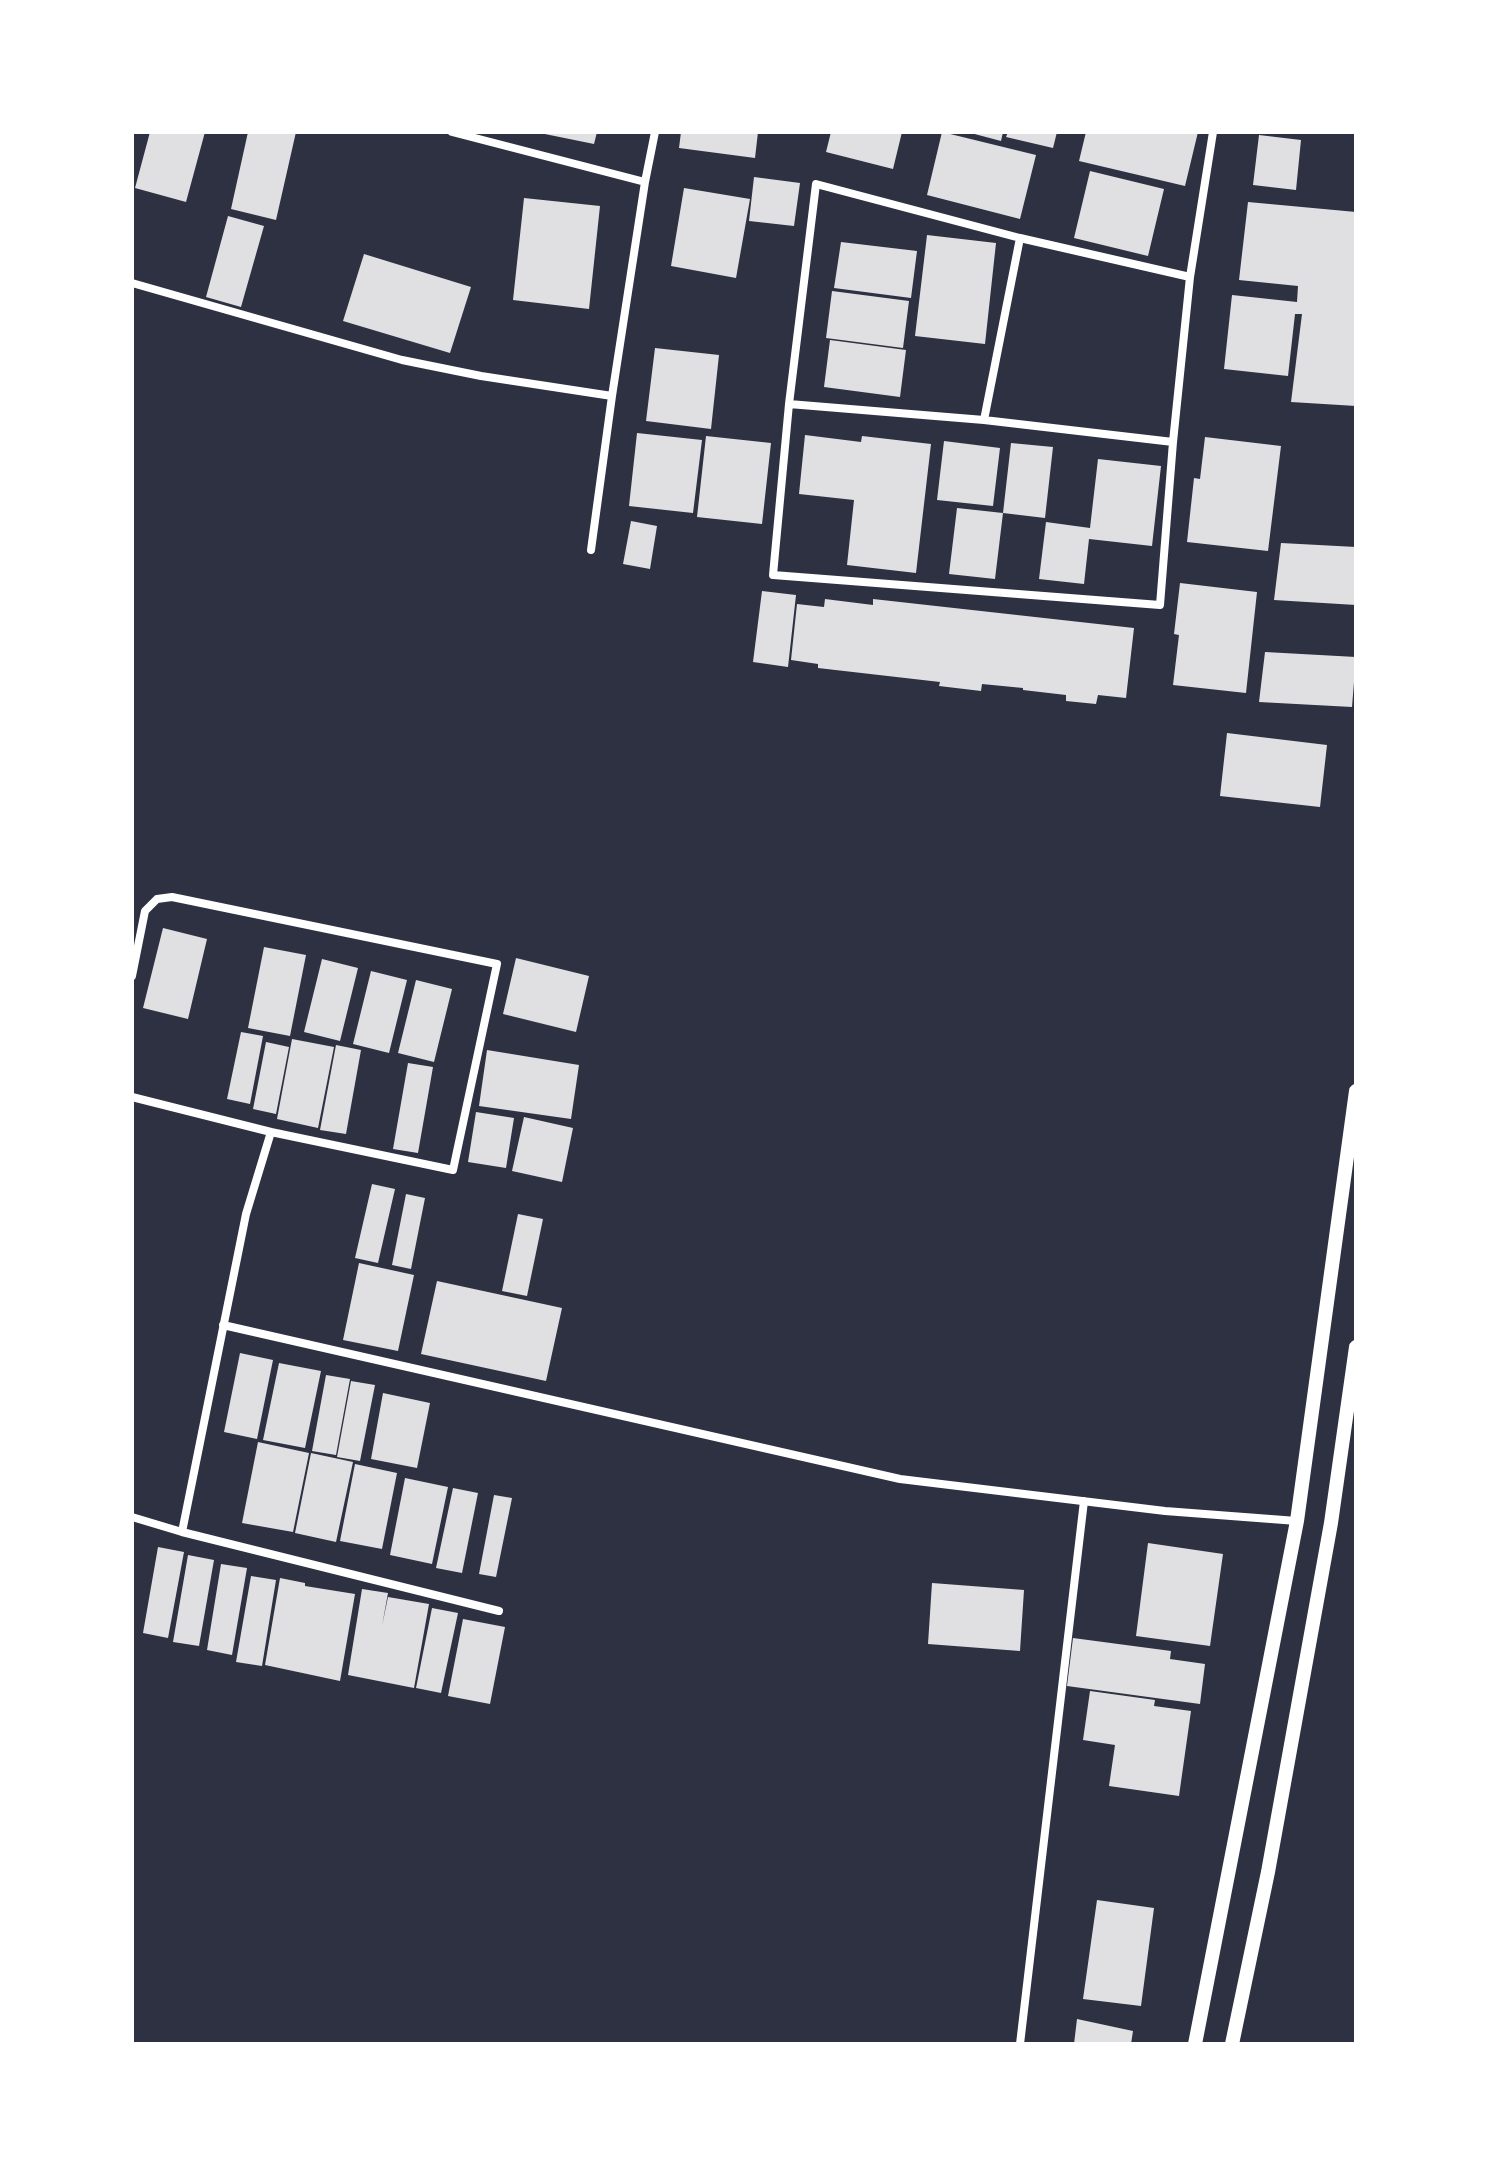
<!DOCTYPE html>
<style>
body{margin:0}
#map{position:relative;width:1488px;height:2176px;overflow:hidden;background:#2d3142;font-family:Mulish,sans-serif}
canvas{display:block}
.frame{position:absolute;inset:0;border:134px solid #fff;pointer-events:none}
</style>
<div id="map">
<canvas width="1488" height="2176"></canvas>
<div class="frame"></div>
</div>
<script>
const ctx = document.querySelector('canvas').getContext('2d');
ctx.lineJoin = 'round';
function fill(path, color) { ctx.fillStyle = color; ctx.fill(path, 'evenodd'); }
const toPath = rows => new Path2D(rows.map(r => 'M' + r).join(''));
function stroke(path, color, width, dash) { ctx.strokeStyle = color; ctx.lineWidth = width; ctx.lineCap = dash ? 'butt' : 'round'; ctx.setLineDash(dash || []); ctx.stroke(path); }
const building = toPath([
 [150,132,205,132,186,202,135,188],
 [248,132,296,132,276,220,231,209],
 [535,132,597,132,594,144],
 [681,132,758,132,755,158,679,148],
 [831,132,902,132,893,169,826,152],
 [942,132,1036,155,1020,219,927,195],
 [967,132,1003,132,1001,141],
 [1008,132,1057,132,1053,148,1006,137],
 [1086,132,1198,132,1185,186,1079,161],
 [1259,135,1301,140,1296,190,1253,185],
 [1090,171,1164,189,1148,256,1074,238],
 [754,177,800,183,794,226,749,221],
 [684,188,750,199,736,278,671,266],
 [524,198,600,206,589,309,513,300],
 [1248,202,1356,212,1356,406,1291,402,1302,314,1295,314,1288,376,1224,369,1232,295,1297,302,1298,286,1239,280],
 [228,216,264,226,241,307,206,297],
 [927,235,996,243,985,344,915,336],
 [841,242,917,251,911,298,834,288],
 [364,254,471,287,450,353,343,321],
 [832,291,909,301,903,348,826,338],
 [830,340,906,350,900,397,824,387],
 [655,348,719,355,711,429,646,421],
 [637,433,702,440,693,513,629,506],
 [805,435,861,442,862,436,931,444,916,573,847,565,854,500,799,494],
 [706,436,771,443,762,524,697,517],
 [1205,437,1281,446,1268,551,1187,542,1194,478,1200,479],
 [944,441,1000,448,993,506,937,500],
 [1011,443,1053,447,1045,518,1003,513,995,579,949,574,957,508,1003,513],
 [1098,459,1161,466,1152,546,1089,539,1084,584,1039,579,1046,522,1090,528],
 [631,521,657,526,650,569,623,564],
 [1281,543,1356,547,1356,605,1274,600],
 [1180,583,1257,592,1246,693,1173,685,1179,635,1174,634],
 [762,591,796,595,788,667,753,662],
 [825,599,873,605,873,599,1134,628,1126,698,1098,695,1096,704,1066,701,1066,695,1023,690,1023,688,982,684,981,691,939,686,940,682,818,668,818,664,791,660,797,604,824,607],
 [1265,652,1356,657,1352,707,1259,702],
 [1227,733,1327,745,1320,807,1220,796],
 [163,928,207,939,188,1019,143,1008],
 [264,947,306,955,290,1036,248,1028],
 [516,958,589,976,576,1032,503,1014],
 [322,959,358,968,340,1041,304,1032],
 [371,971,407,980,389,1053,353,1044],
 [416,980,452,989,434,1062,398,1053],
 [241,1032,263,1036,250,1104,227,1099],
 [292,1039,334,1047,318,1128,277,1119],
 [266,1042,289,1047,276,1114,253,1109],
 [336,1045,361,1050,346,1134,320,1130],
 [487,1050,579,1065,571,1119,479,1106],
 [408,1063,433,1067,418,1153,393,1149],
 [476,1112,514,1118,506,1168,468,1162],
 [524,1117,573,1128,562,1182,512,1171],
 [372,1184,395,1189,378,1263,355,1258],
 [406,1194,425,1198,411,1269,392,1265],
 [518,1214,543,1219,527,1296,502,1291],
 [359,1263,414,1275,398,1351,343,1340],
 [437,1281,562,1308,546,1381,421,1354],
 [240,1353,273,1360,257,1439,224,1432],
 [279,1363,321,1371,305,1448,263,1440],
 [326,1375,350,1379,336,1455,312,1451],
 [351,1381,375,1385,360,1461,337,1457],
 [383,1393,430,1403,417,1468,371,1459],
 [258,1442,309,1453,293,1532,242,1523],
 [311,1453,353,1462,336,1542,295,1533],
 [355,1464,397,1473,382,1549,340,1541],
 [405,1478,448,1487,432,1564,390,1555],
 [453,1488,478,1493,462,1573,436,1568],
 [494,1495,512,1498,496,1577,479,1574],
 [1148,1543,1223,1554,1210,1646,1136,1636],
 [158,1547,184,1552,168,1638,143,1633],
 [188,1555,214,1560,199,1646,173,1642],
 [221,1564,247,1568,232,1655,207,1650],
 [251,1576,276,1580,262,1666,236,1662],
 [280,1578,305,1583,305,1586,355,1594,340,1681,265,1665],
 [932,1583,1024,1590,1020,1651,928,1644],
 [362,1589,388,1593,382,1626,388,1597,429,1604,414,1688,348,1675],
 [432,1608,458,1613,441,1693,416,1688],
 [463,1619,505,1627,490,1704,448,1696],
 [1073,1638,1171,1651,1170,1659,1205,1664,1200,1704,1067,1686],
 [1090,1691,1155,1700,1154,1706,1191,1711,1179,1796,1109,1786,1115,1745,1083,1740],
 [1097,1900,1154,1908,1141,2006,1083,1999],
 [1077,2019,1133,2031,1131,2044,1074,2044]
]);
const minor = toPath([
 [452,132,645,182],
 [132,283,402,360,481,376,612,396,645,182,655,132],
 [789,404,984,420,1173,442,1160,605,773,575,789,404,816,184,1020,238,1190,277,1213,132],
 [984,420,1020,238],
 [1173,442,1190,277],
 [591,550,612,396],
 [132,976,145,911,157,899,172,897,497,964,453,1170,271,1132,246,1214,182,1532,132,1517],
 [132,1097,271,1132],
 [223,1325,900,1479,1165,1511,1297,1521],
 [182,1532,499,1611],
 [1020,2044,1084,1501]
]);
const tertiary = toPath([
 [1195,2044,1297,1521,1356,1091],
 [1232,2044,1268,1872,1331,1523,1356,1347]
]);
fill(building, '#e0e0e3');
stroke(minor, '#fff', 8);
stroke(tertiary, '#fff', 14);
</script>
